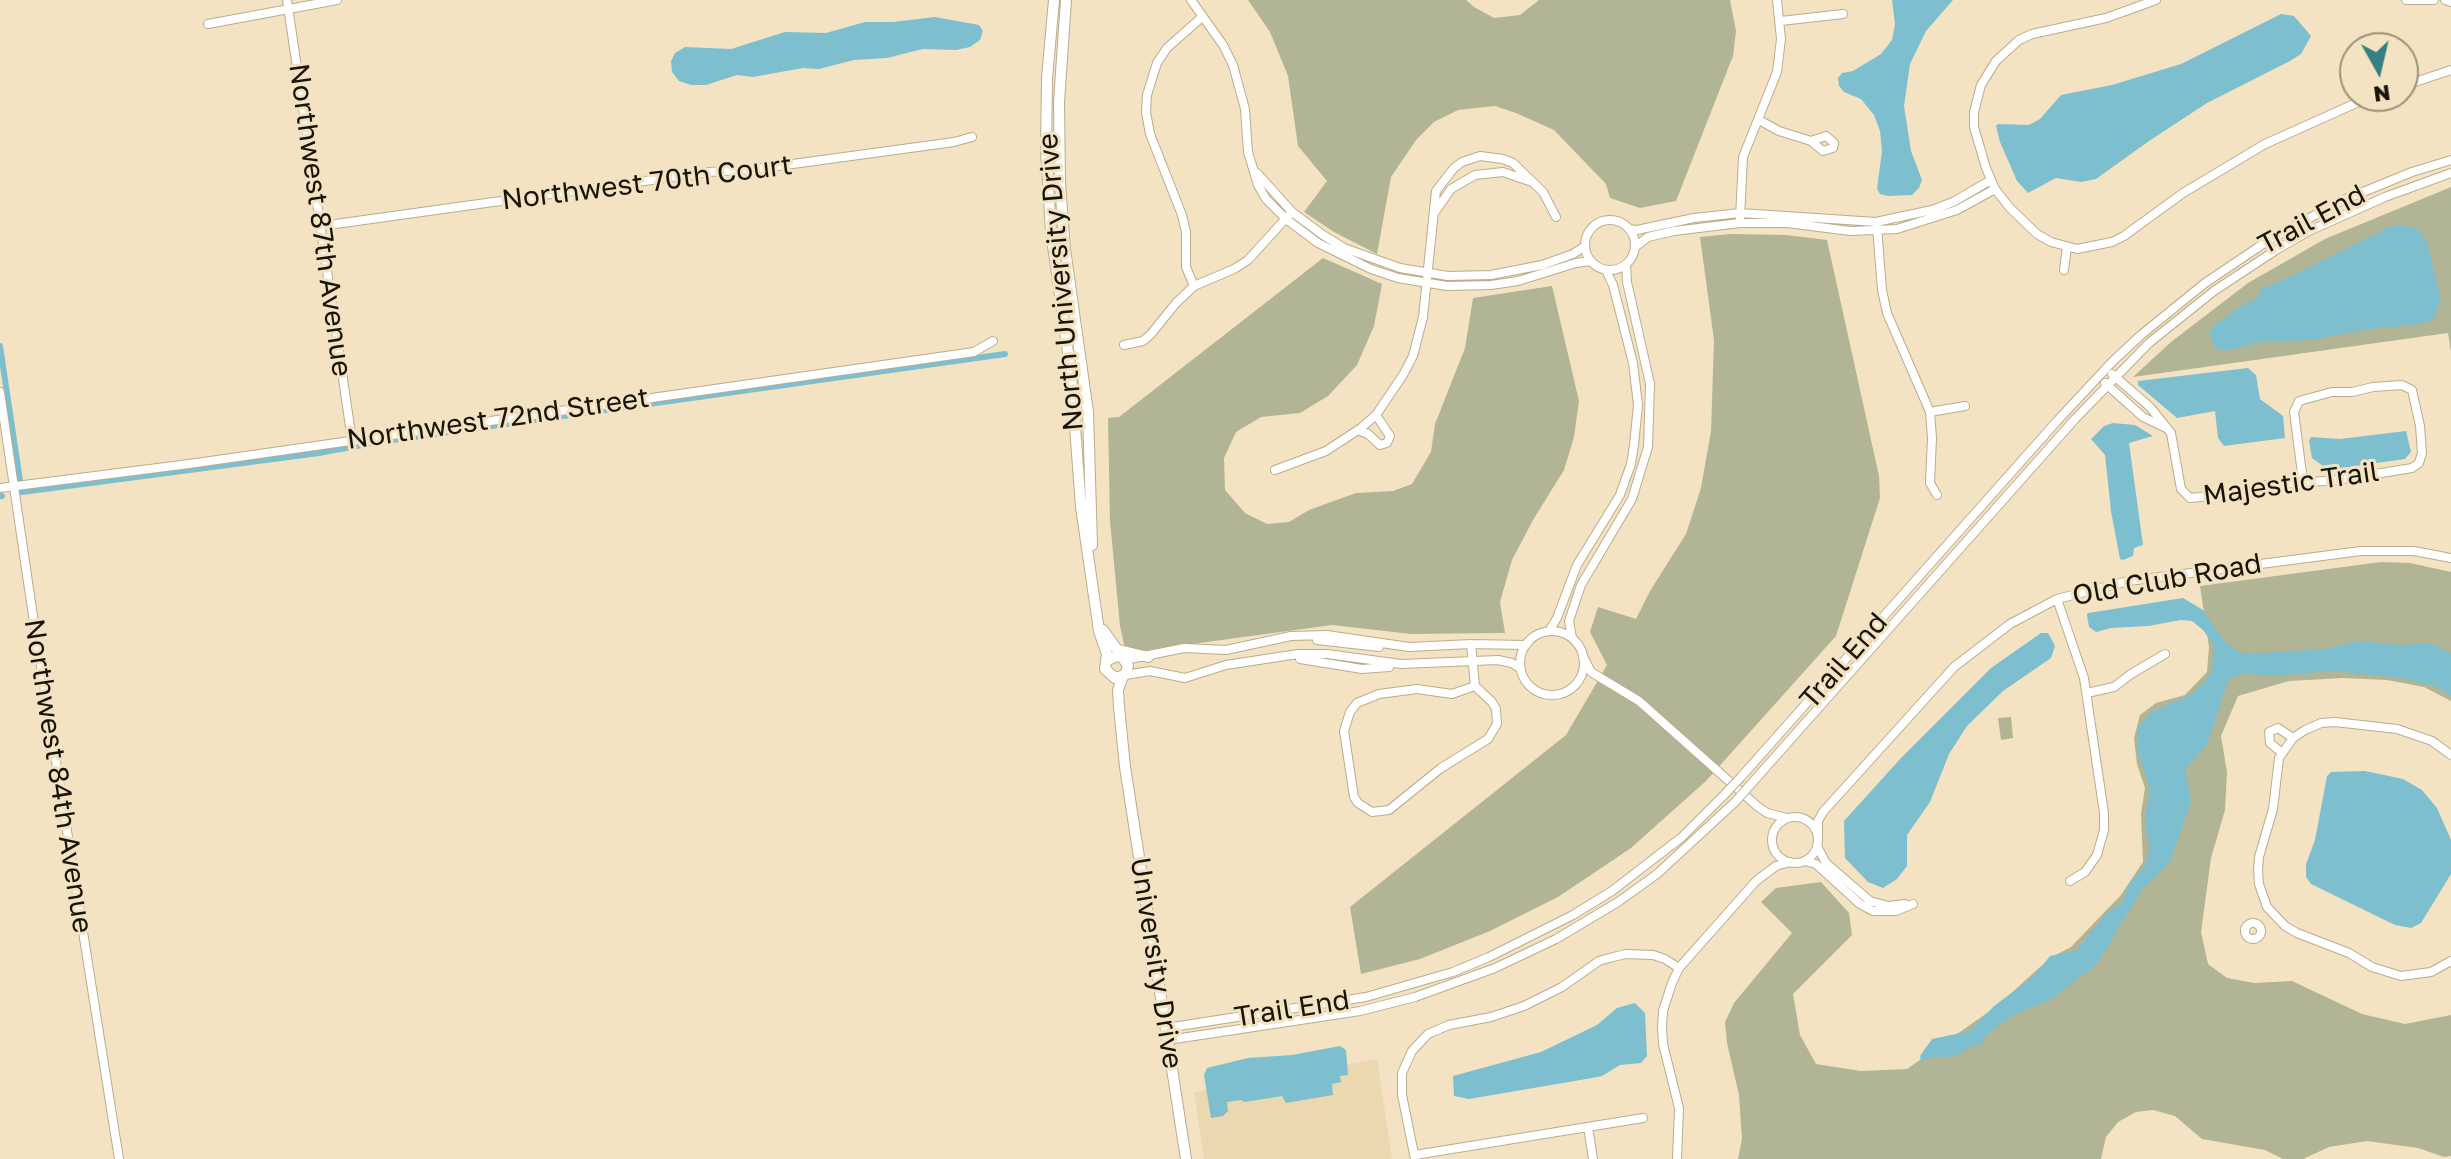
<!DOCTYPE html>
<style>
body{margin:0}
#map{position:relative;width:2451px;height:1159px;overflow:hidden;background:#f3e3c2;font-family:"Golos Text",sans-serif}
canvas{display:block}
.north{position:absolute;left:2339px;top:32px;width:80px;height:80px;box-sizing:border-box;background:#f3e3c2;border:2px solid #9c9078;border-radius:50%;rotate:172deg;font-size:22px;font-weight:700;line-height:32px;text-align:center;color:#191408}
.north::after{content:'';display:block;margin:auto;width:28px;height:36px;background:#367f82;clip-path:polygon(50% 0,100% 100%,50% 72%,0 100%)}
</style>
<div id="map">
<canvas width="2451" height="1159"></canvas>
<div class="north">N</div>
</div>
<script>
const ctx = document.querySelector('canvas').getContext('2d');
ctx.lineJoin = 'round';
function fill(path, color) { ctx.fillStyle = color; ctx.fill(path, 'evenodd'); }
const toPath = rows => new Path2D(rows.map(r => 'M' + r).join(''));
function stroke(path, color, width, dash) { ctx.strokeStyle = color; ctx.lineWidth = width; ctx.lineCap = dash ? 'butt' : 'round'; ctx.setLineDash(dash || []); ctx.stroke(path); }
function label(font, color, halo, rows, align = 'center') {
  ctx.font = font + ' "Golos Text",sans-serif'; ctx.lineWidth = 6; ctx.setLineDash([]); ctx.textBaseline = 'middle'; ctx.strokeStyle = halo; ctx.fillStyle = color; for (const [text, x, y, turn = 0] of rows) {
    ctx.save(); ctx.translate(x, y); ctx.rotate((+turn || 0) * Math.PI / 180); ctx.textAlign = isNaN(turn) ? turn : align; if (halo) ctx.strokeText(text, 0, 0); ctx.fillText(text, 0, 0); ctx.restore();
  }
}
const built = toPath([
 [1377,1059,1392,1159,1204,1159,1194,1092]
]);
const green = toPath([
 [1248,0,1466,0,1474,7,1494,18,1520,15,1539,0,1730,0,1736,31,1733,56,1676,201,1640,208,1610,198,1606,184,1554,130,1516,113,1495,106,1458,110,1434,122,1416,140,1391,177,1377,254,1334,232,1304,212,1327,181,1298,146,1288,76,1270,32],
 [2451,187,2451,352,2448,333,2133,377,2171,342,2248,283,2325,239],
 [1731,234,1786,235,1827,240,1879,476,1880,498,1836,636,1706,781,1631,848,1558,897,1490,931,1420,959,1361,974,1350,907,1566,735,1607,665,1590,632,1598,607,1636,619,1650,591,1686,534,1701,488,1711,431,1714,340,1700,237],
 [1323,258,1382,284,1374,326,1357,365,1328,396,1300,413,1261,417,1236,432,1224,458,1225,490,1245,513,1267,524,1289,522,1309,510,1356,493,1393,491,1412,484,1431,452,1435,424,1465,348,1473,298,1552,286,1579,401,1574,437,1564,470,1533,520,1512,560,1500,602,1505,633,1411,634,1332,625,1126,653,1120,626,1110,521,1108,418,1119,417],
 [2381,562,2410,563,2451,572,2451,701,2424,687,2387,680,2343,678,2289,681,2238,696,2221,736,2227,772,2225,810,2211,858,2201,932,2208,964,2227,978,2254,983,2292,981,2362,1014,2405,1024,2451,1015,2451,1156,2444,1157,2418,1148,2367,1141,2329,1147,2303,1159,2283,1159,2265,1150,2202,1139,2175,1116,2153,1110,2136,1112,2118,1122,2106,1137,2101,1159,1738,1159,1742,1139,1739,1095,1727,1043,1725,1022,1734,1003,1792,933,1761,902,1776,888,1821,882,1849,913,1852,935,1793,994,1800,1035,1816,1064,1861,1071,1907,1069,1997,1006,2050,958,2071,947,2121,895,2143,862,2141,814,2145,788,2137,764,2134,738,2140,715,2156,703,2185,695,2207,672,2209,647,2200,586],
 [2011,717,2013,738,2001,740,1998,718]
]);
const water = toPath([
 [1892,0,1953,0,1926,31,1910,64,1904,106,1911,151,1922,180,1919,188,1912,195,1888,196,1880,194,1877,189,1882,151,1880,131,1874,115,1861,99,1844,92,1839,86,1838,78,1842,73,1853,71,1881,54,1892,40,1895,24],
 [2281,14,2294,16,2311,36,2301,54,2290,61,2207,103,2149,141,2096,179,2081,182,2056,178,2028,193,2017,181,2000,142,1996,126,1998,124,2029,125,2040,119,2061,95,2112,85,2181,64],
 [935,17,979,25,983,31,980,40,970,47,956,50,923,49,887,58,854,60,819,69,803,68,753,77,737,75,706,85,691,85,679,81,672,72,671,61,675,53,685,47,731,49,785,32,826,33,865,22,893,22],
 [2392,226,2408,226,2419,230,2427,243,2441,299,2434,318,2427,323,2365,330,2310,340,2261,342,2224,351,2214,348,2210,332,2211,328,2241,306,2256,299,2262,288,2284,280],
 [2248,368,2256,375,2260,399,2283,416,2285,438,2224,446,2218,438,2215,411,2177,418,2138,385,2138,381],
 [2113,423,2135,425,2153,436,2129,443,2143,545,2134,548,2133,556,2123,560,2120,559,2111,511,2105,455,2091,439,2104,426],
 [2406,431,2411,452,2405,459,2335,469,2327,469,2312,458,2309,441,2311,437,2340,439],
 [2183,598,2203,610,2224,641,2238,651,2247,654,2325,649,2359,641,2401,645,2425,643,2435,645,2451,653,2451,695,2434,686,2402,678,2333,671,2272,676,2245,673,2229,679,2207,745,2185,770,2191,801,2170,862,2142,890,2097,964,2052,999,2012,1016,1986,1035,1982,1044,1966,1049,1957,1056,1931,1058,1921,1061,1920,1056,1932,1039,1970,1031,1994,1006,2034,976,2050,956,2077,950,2107,912,2120,905,2125,897,2127,887,2144,867,2150,850,2145,820,2150,789,2137,750,2138,727,2152,712,2190,695,2206,680,2212,672,2214,645,2203,630,2192,621,2181,620,2148,626,2111,628,2096,632,2089,627,2087,615,2088,613],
 [2041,633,2048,633,2051,638,2055,646,2051,658,2003,691,1967,726,1949,754,1930,802,1907,835,1907,866,1897,879,1883,888,1868,882,1845,858,1844,821,1901,758,1991,668],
 [2365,771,2403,779,2422,790,2437,808,2451,840,2451,874,2421,923,2411,928,2395,925,2311,884,2306,877,2306,864,2315,840,2327,776,2331,772],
 [1635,1003,1645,1013,1647,1056,1641,1063,1620,1065,1602,1076,1592,1078,1469,1099,1454,1096,1453,1076,1541,1052,1597,1025,1617,1008],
 [1340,1046,1346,1050,1348,1075,1340,1076,1341,1082,1332,1084,1333,1095,1286,1103,1282,1096,1245,1102,1241,1100,1227,1102,1228,1111,1223,1116,1211,1118,1204,1075,1207,1068,1248,1058,1292,1055]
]);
const canal = toPath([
 [0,346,20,481],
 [22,492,319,453,378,442,1005,354],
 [0,496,2,496]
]);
const minor = toPath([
 [287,0,352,440],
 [1191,0,1223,45,1233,65,1245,109,1248,152,1258,185,1266,199,1286,219,1318,243,1371,269,1398,278,1447,286,1491,285,1518,281,1576,263,1591,261],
 [2156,0,2106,18,2032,34,2019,40,1996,61,1981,85,1974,112,1974,127,1986,168,1995,189,2010,208,2037,234,2051,242,2077,249,2112,242,2124,236,2183,193,2265,144,2372,96],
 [2406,0,2434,0],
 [2445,0,2451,2],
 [1781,21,1843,14],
 [208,24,337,0],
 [2403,86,2451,70],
 [1759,120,1779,131,1811,141,1823,151,1833,148,1834,143,1826,136,1811,141],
 [1257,173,1292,212,1323,235,1344,248,1400,268,1448,276,1491,275,1542,265,1573,254,1585,246],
 [1435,212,1451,189,1475,175,1503,172,1532,182],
 [1740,218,1743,157,1777,72,1781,39,1777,0],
 '1585 245a25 25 0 1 1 50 0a25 25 0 1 1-50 0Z',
 [321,226,709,172,756,169,954,142,972,137],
 [1877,227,1882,290,1887,313,1930,412,1932,438,1930,483,1937,495],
 [1629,229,1637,230,1694,218,1740,213,1876,222,1932,210,1953,202,1991,180],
 [1635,247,1648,237,1674,231,1740,223,1787,223,1850,231,1897,229,1957,210,1995,189],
 [2064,270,2067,247],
 [1194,286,1186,267,1186,232,1182,215,1150,134,1146,112,1147,95,1157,63,1167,48,1202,17],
 [1124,345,1143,341,1151,334,1176,303,1194,286,1234,269,1248,260,1288,216],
 [2112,374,2150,407,2171,433,2181,489,2190,498,2221,495,2265,485,2338,480,2412,468,2419,463,2422,453,2420,426,2412,390,2402,385,2373,387,2352,392,2332,392,2299,401,2294,412,2303,481],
 [2105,383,2143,417,2166,428],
 [0,392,33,616,119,1159],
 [1930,412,1965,406],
 [1358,430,1368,434,1380,445,1387,443,1390,436,1376,415],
 [1275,470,1326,451,1361,428,1376,415,1403,375,1413,356,1423,317,1436,191,1454,168,1462,162,1480,156,1503,159,1513,163,1543,192,1556,217],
 [0,488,189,464,974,352,993,341],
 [2057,599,2084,678,2104,813,2104,830,2097,855,2085,872,2070,881],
 [1549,631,1557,618,1577,565,1620,495,1631,464,1634,445,1638,405,1633,363,1613,285,1606,270],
 '1520 663a32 32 0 1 1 64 0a32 32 0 1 1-64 0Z',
 [1572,638,1569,621,1581,585,1632,499,1648,447,1650,384,1627,282,1626,264],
 [1317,640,1379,647],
 [1471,644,1475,686,1452,694,1417,689,1379,694,1357,703,1350,712,1344,731,1354,797,1358,803,1372,812,1389,810,1441,768,1488,739,1497,724,1496,709,1492,702,1475,686],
 [1583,656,1591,672,1639,701,1757,806,1767,813,1787,818],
 [1300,659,1362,669,1389,667],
 [1125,660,1184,648,1226,650,1291,636,1327,635,1409,647,1471,644,1526,645],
 [1125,675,1150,671,1185,678,1226,665,1298,654,1327,654,1401,664,1498,660,1512,663,1521,669],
 [2087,693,2114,687,2131,674,2165,654],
 [2281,752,2270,743,2269,732,2278,728,2293,738],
 [2451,755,2432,741,2397,729,2335,722,2321,723,2305,730,2293,738,2279,758,2273,809,2259,857,2258,870,2259,884,2267,907,2285,926,2297,933,2349,953,2372,967,2401,976,2431,972,2451,961],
 [1741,777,2057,421,2113,361,2141,335,2205,283,2269,240,2341,201,2412,172,2451,160],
 [1751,784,2075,419,2149,343,2214,291,2276,250,2311,230,2385,197,2451,173],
 '1772 840a23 23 0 1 1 46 0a23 23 0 1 1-46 0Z',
 [1818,836,1818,821,1823,812,1954,667,2010,624,2057,599,2129,581,2361,551,2414,551,2451,558],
 [1817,846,1826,863,1870,901,1888,906,1905,904],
 [1805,861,1816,864,1860,904,1873,911,1896,911,1913,904],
 '2245 931a8 8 0 1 1 16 0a8 8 0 1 1-16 0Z',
 [1166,1028,1366,997,1453,972,1489,957,1573,915,1612,891,1682,837,1725,794],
 [1168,1040,1360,1011,1415,997,1495,968,1556,939,1618,902,1657,874,1735,802],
 [1588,1127,1593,1159],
 [1415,1155,1643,1118],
 [1415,1159,1402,1095,1402,1073,1412,1051,1428,1034,1449,1025,1491,1017,1524,1006,1562,987,1599,961,1613,957,1626,954,1653,955,1665,959,1679,968],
 [1677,1159,1679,1108,1663,1044,1662,1027,1663,1011,1672,983,1679,968,1756,881,1776,866,1790,862]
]);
const major = toPath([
 [1054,0,1047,78,1046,151,1051,232,1071,373,1081,507,1099,631,1107,654,1105,669,1115,678,1125,675,1128,666,1123,658,1117,656,1108,660],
 [1066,0,1059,102,1060,184,1065,249,1088,412,1092,545],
 [1103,630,1123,658],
 [1119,650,1148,657],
 [1123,676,1118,690,1119,707,1125,767,1186,1159]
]);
const minorBridge = toPath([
 [1725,794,1741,777],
 [1735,802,1751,784]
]);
const streetNames = [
 ["Northwest 70th Court",647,183,-7],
 ["Northwest 87th Avenue",320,220,82],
 ["Trail End",2312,220,-28],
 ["North University Drive",1061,282,-95],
 ["Northwest 72nd Street",498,419,-8],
 ["Majestic Trail",2291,484,-8],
 ["Old Club Road",2167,580,-10],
 ["Trail End",1844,661,-49],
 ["Northwest 84th Avenue",58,776,81],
 ["University Drive",1156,963,81],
 ["Trail End",1292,1009,-9]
];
fill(built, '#ebd8b0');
fill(green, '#b1b595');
fill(water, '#7dbfce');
stroke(canal, '#7dbfce', 6);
stroke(minor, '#bbac8c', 10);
stroke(major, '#bbac8c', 12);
stroke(minor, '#fff', 8);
stroke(major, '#fff', 10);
stroke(minorBridge, '#bbac8c', 10, []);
stroke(minorBridge, '#fff', 8);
label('28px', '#191408', '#f3e3c2', streetNames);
</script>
